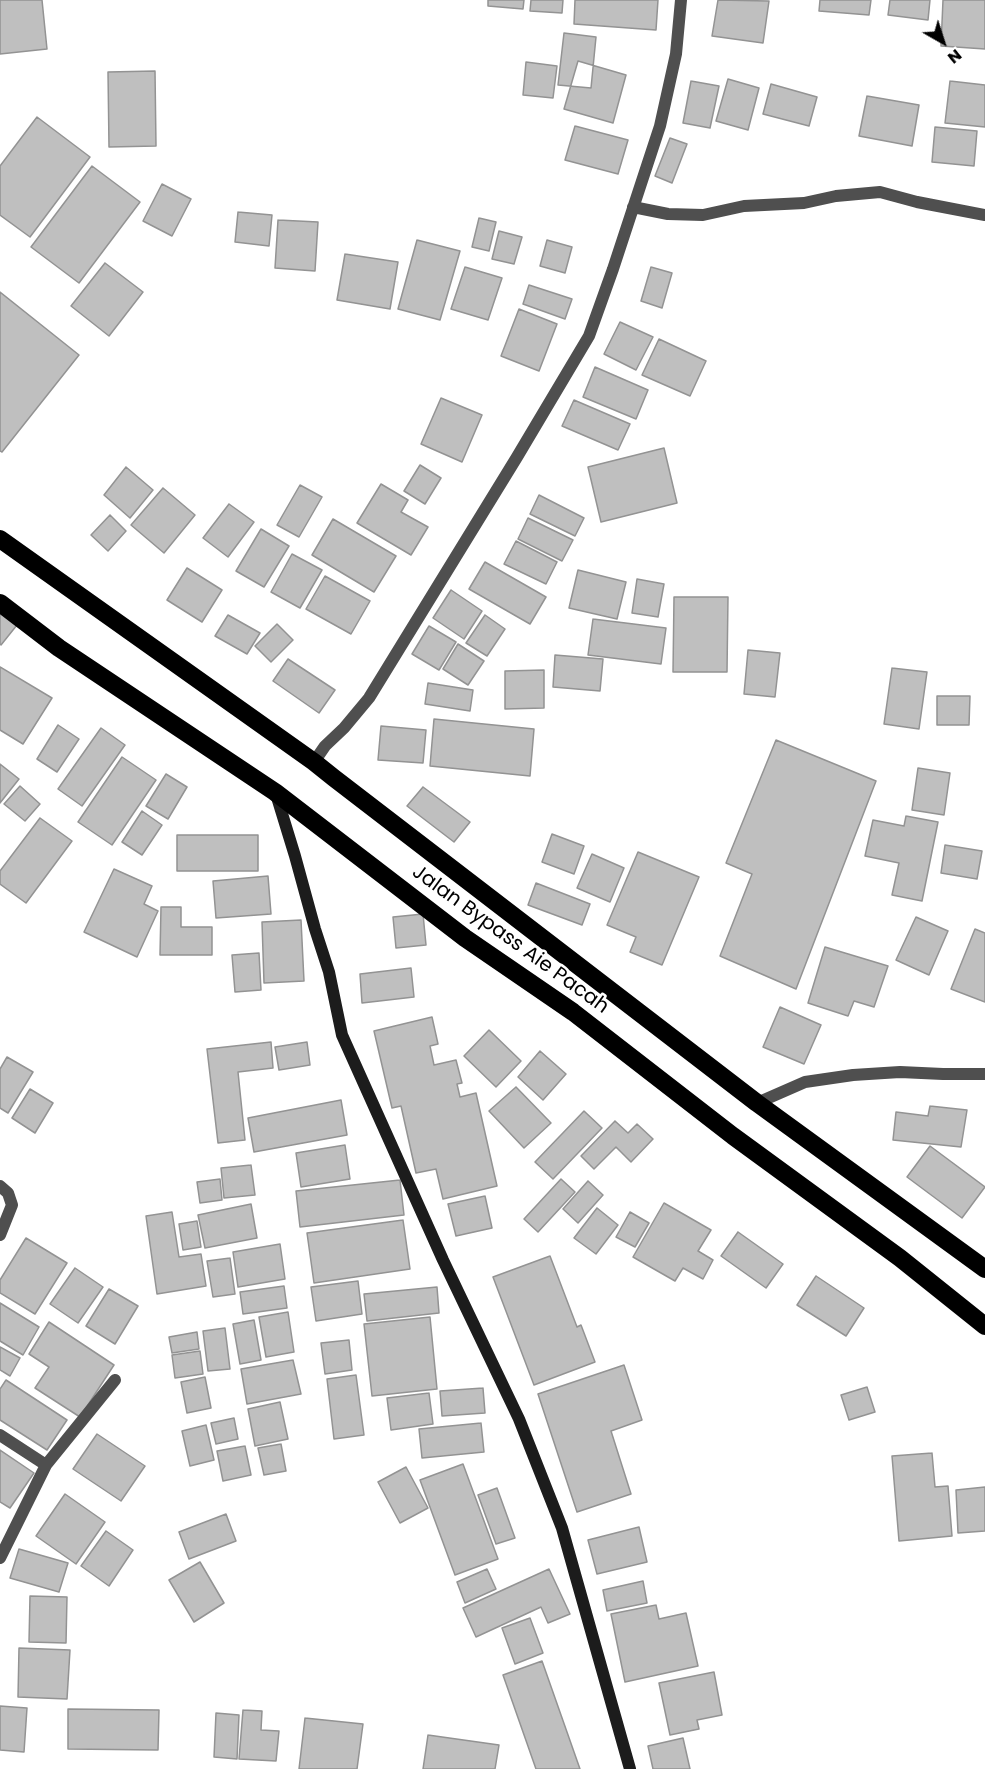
<!DOCTYPE html>
<style>
body{margin:0}
#map{position:relative;width:985px;height:1769px;overflow:hidden;background:#fff;font-family:Poppins,sans-serif}
canvas{display:block}
.north{position:absolute;left:913px;top:12px;width:60px;height:60px;-webkit-text-stroke:4px #fff;paint-order:stroke;rotate:141deg;font-size:16px;font-weight:700;line-height:24px;text-align:center;color:#000}
.north::after{content:'';display:block;margin:auto;width:21px;height:27px;background:#000;clip-path:polygon(50% 0,100% 100%,50% 72%,0 100%)}
</style>
<div id="map">
<canvas width="985" height="1769"></canvas>
<div class="north">N</div>
</div>
<script>
const ctx = document.querySelector('canvas').getContext('2d');
ctx.lineJoin = 'round';
function fill(path, color) { ctx.fillStyle = color; ctx.fill(path, 'evenodd'); }
const toPath = rows => new Path2D(rows.map(r => 'M' + r).join(''));
function stroke(path, color, width, dash) { ctx.strokeStyle = color; ctx.lineWidth = width; ctx.lineCap = dash ? 'butt' : 'round'; ctx.setLineDash(dash || []); ctx.stroke(path); }
function label(font, color, halo, rows, align = 'center') {
  ctx.font = font + ' Poppins,sans-serif'; ctx.lineWidth = 5; ctx.setLineDash([]); ctx.textBaseline = 'middle'; ctx.strokeStyle = halo; ctx.fillStyle = color; for (const [text, x, y, turn = 0] of rows) {
    ctx.save(); ctx.translate(x, y); ctx.rotate((+turn || 0) * Math.PI / 180); ctx.textAlign = isNaN(turn) ? turn : align; if (halo) ctx.strokeText(text, 0, 0); ctx.fillText(text, 0, 0); ctx.restore();
  }
}
const building = toPath([
 [0,0,42,0,47,49,0,54,0,0],
 [488,0,524,0,523,9,488,6,488,0],
 [531,0,563,0,562,13,530,11,531,0],
 [575,0,658,0,656,30,574,24,575,0],
 [718,0,769,1,763,43,712,36,718,0],
 [820,0,871,0,869,15,819,11,820,0],
 [890,0,930,0,928,20,888,15,890,0],
 [943,0,985,0,985,49,941,46,943,0],
 [564,33,596,37,591,88,558,85,564,33],
 [578,61,626,75,613,123,564,109,578,61],
 [526,62,557,66,553,98,523,95,526,62],
 [155,71,156,146,109,147,108,72,155,71],
 [728,79,759,88,748,130,716,121,728,79],
 [691,81,719,86,710,128,683,123,691,81],
 [950,81,985,85,985,127,945,123,950,81],
 [771,84,817,97,809,126,763,114,771,84],
 [867,96,919,105,912,146,859,136,867,96],
 [37,117,90,157,30,237,0,215,0,166,37,117],
 [575,126,628,140,618,174,565,160,575,126],
 [935,127,977,131,974,166,932,162,935,127],
 [670,138,687,144,672,183,655,176,670,138],
 [92,166,140,202,79,283,31,247,92,166],
 [162,184,191,199,172,236,143,221,162,184],
 [238,212,272,215,269,246,235,242,238,212],
 [479,218,496,222,489,251,472,247,479,218],
 [278,220,318,222,315,271,275,268,278,220],
 [499,231,522,237,514,264,492,259,499,231],
 [417,240,460,251,440,320,398,309,417,240],
 [547,240,572,247,565,273,540,266,547,240],
 [345,254,398,262,390,309,337,300,345,254],
 [105,263,143,292,109,336,71,306,105,263],
 [465,267,502,278,488,320,451,309,465,267],
 [651,267,672,273,662,308,641,301,651,267],
 [529,285,572,299,565,319,523,304,529,285],
 [0,292,79,355,2,452,0,451,0,292],
 [519,309,557,324,539,371,501,356,519,309],
 [620,322,653,337,636,370,604,354,620,322],
 [659,339,706,361,690,396,642,375,659,339],
 [595,367,648,390,636,419,583,397,595,367],
 [441,398,482,415,462,462,421,444,441,398],
 [574,400,630,424,618,450,562,426,574,400],
 [664,448,677,503,601,522,588,467,664,448],
 [420,465,441,478,425,504,404,491,420,465],
 [126,467,153,490,130,518,104,495,126,467],
 [381,484,408,500,401,512,428,527,411,555,357,523,381,484],
 [300,485,322,497,299,537,277,525,300,485],
 [163,488,195,515,164,553,131,525,163,488],
 [539,495,584,518,575,536,530,514,539,495],
 [229,504,254,522,228,557,203,538,229,504],
 [110,515,126,531,108,551,91,535,110,515],
 [528,518,573,540,562,561,518,539,528,518],
 [333,519,396,556,374,592,312,555,333,519],
 [261,529,289,546,264,587,236,571,261,529],
 [516,541,557,562,546,584,504,564,516,541],
 [292,554,322,570,300,608,271,592,292,554],
 [485,562,546,597,530,624,469,589,485,562],
 [187,568,222,590,202,622,167,600,187,568],
 [578,570,626,582,617,619,569,608,578,570],
 [325,576,370,601,351,634,306,609,325,576],
 [637,579,664,584,658,617,632,613,637,579],
 [451,590,482,611,464,639,433,618,451,590],
 [674,597,728,597,727,672,673,672,674,597],
 [0,611,17,625,1,645,0,644,0,611],
 [228,615,260,633,247,654,215,636,228,615],
 [485,615,505,629,487,656,466,643,485,615],
 [593,619,666,628,661,664,588,655,593,619],
 [277,624,293,640,271,662,255,646,277,624],
 [429,626,456,642,439,670,412,654,429,626],
 [458,644,484,661,468,685,443,669,458,644],
 [748,650,780,653,775,697,744,694,748,650],
 [555,655,603,659,600,691,553,687,555,655],
 [288,659,335,690,319,713,273,681,288,659],
 [0,667,52,698,23,744,0,730,0,667],
 [892,668,927,672,919,729,884,724,892,668],
 [544,670,544,708,505,709,505,671,544,670],
 [428,683,473,690,470,711,425,704,428,683],
 [937,696,970,696,969,725,937,725,937,696],
 [434,719,534,729,530,776,430,766,434,719],
 [58,725,79,739,57,772,37,759,58,725],
 [381,726,426,730,423,763,378,760,381,726],
 [101,728,125,745,82,806,58,789,101,728],
 [776,740,876,781,796,989,720,956,752,874,726,863,776,740],
 [122,757,156,780,112,845,78,822,122,757],
 [0,764,19,779,0,803,0,764],
 [918,768,950,773,944,815,912,810,918,768],
 [166,774,187,787,168,819,146,806,166,774],
 [20,786,40,804,25,821,4,804,20,786],
 [423,787,470,822,454,842,407,806,423,787],
 [142,811,162,825,142,855,122,842,142,811],
 [906,816,938,822,922,901,892,895,899,863,865,856,873,820,904,826,906,816],
 [40,818,72,841,26,903,0,884,0,871,40,818],
 [552,834,584,846,574,874,542,862,552,834],
 [177,835,258,835,258,871,177,871,177,835],
 [945,845,982,851,977,879,941,873,945,845],
 [638,852,699,877,662,965,630,952,636,937,607,925,638,852],
 [592,854,624,868,610,902,577,888,592,854],
 [114,869,152,886,144,904,158,911,137,957,84,932,114,869],
 [268,876,271,914,216,918,213,881,268,876],
 [536,883,590,904,582,925,528,905,536,883],
 [161,907,181,907,181,927,212,927,212,955,160,955,161,907],
 [423,914,426,945,396,948,393,917,423,914],
 [916,917,948,931,929,975,896,960,916,917],
 [301,920,304,981,264,983,262,922,301,920],
 [975,929,985,933,985,1002,951,989,975,929],
 [825,947,888,966,874,1007,854,1001,848,1016,808,1003,825,947],
 [259,953,261,990,235,992,232,955,259,953],
 [411,968,414,997,362,1003,360,974,411,968],
 [780,1007,821,1025,804,1064,763,1047,780,1007],
 [432,1017,438,1044,430,1046,434,1065,456,1060,462,1083,457,1084,460,1097,476,1093,497,1186,443,1199,436,1169,416,1173,401,1106,392,1108,374,1031,432,1017],
 [489,1030,521,1061,496,1087,464,1056,489,1030],
 [271,1042,273,1068,238,1072,245,1140,218,1143,207,1049,271,1042],
 [307,1042,310,1065,279,1070,275,1047,307,1042],
 [540,1051,566,1074,543,1100,518,1077,540,1051],
 [7,1057,33,1072,8,1113,0,1108,0,1069,7,1057],
 [516,1087,551,1123,524,1148,489,1111,516,1087],
 [30,1089,53,1103,35,1133,12,1118,30,1089],
 [341,1100,347,1135,254,1152,248,1118,341,1100],
 [930,1106,967,1110,961,1147,893,1140,896,1112,928,1116,930,1106],
 [584,1111,602,1128,553,1179,535,1162,584,1111],
 [615,1121,628,1133,637,1124,653,1139,631,1162,616,1147,594,1169,581,1156,615,1121],
 [345,1145,350,1179,301,1187,296,1153,345,1145],
 [930,1146,985,1187,962,1218,907,1177,930,1146],
 [251,1165,255,1195,224,1198,221,1168,251,1165],
 [220,1179,222,1200,200,1203,197,1182,220,1179],
 [561,1179,575,1192,538,1232,524,1219,561,1179],
 [400,1180,404,1215,300,1227,296,1191,400,1180],
 [588,1181,603,1195,578,1223,563,1209,588,1181],
 [485,1196,492,1228,456,1236,448,1204,485,1196],
 [664,1203,711,1230,698,1251,713,1260,703,1279,683,1268,675,1281,633,1257,664,1203],
 [251,1204,257,1238,205,1248,198,1215,251,1204],
 [597,1208,618,1225,596,1254,574,1238,597,1208],
 [172,1212,179,1257,201,1254,206,1286,157,1294,146,1216,172,1212],
 [630,1212,649,1223,635,1247,616,1237,630,1212],
 [403,1220,410,1269,314,1283,307,1233,403,1220],
 [197,1221,201,1247,183,1250,179,1224,197,1221],
 [738,1232,783,1264,766,1288,721,1256,738,1232],
 [26,1238,67,1263,35,1314,0,1293,0,1280,26,1238],
 [280,1244,285,1279,238,1287,233,1252,280,1244],
 [550,1256,577,1327,581,1325,595,1362,534,1385,493,1277,550,1256],
 [230,1258,235,1294,213,1297,207,1261,230,1258],
 [75,1268,103,1287,78,1323,50,1304,75,1268],
 [816,1276,864,1308,846,1336,797,1305,816,1276],
 [358,1281,362,1314,316,1321,311,1287,358,1281],
 [284,1286,287,1308,243,1314,240,1292,284,1286],
 [437,1287,439,1313,367,1321,364,1294,437,1287],
 [109,1289,138,1306,115,1344,86,1326,109,1289],
 [0,1303,39,1327,23,1355,0,1341,0,1303],
 [288,1312,294,1352,266,1357,259,1317,288,1312],
 [430,1317,437,1389,372,1396,364,1324,430,1317],
 [254,1320,261,1360,240,1364,233,1324,254,1320],
 [49,1322,114,1365,80,1417,35,1388,49,1367,29,1354,49,1322],
 [225,1328,230,1369,208,1371,203,1331,225,1328],
 [197,1332,199,1349,172,1353,169,1337,197,1332],
 [349,1340,352,1370,325,1374,321,1343,349,1340],
 [0,1347,20,1358,10,1376,0,1370,0,1347],
 [200,1351,203,1374,175,1378,172,1355,200,1351],
 [293,1360,301,1394,247,1404,241,1369,293,1360],
 [624,1365,642,1420,611,1431,631,1494,577,1512,538,1394,624,1365],
 [356,1375,364,1435,334,1439,327,1379,356,1375],
 [205,1377,211,1408,187,1413,181,1382,205,1377],
 [6,1380,67,1420,47,1450,0,1420,0,1389,6,1380],
 [867,1387,875,1412,849,1420,841,1395,867,1387],
 [483,1388,485,1413,442,1416,440,1391,483,1388],
 [429,1393,433,1424,391,1430,387,1398,429,1393],
 [280,1402,288,1439,255,1446,248,1409,280,1402],
 [234,1418,238,1439,216,1444,211,1423,234,1418],
 [481,1423,484,1452,422,1458,419,1429,481,1423],
 [206,1425,214,1460,190,1466,182,1431,206,1425],
 [97,1434,145,1466,121,1501,73,1469,97,1434],
 [281,1444,286,1471,264,1475,258,1448,281,1444],
 [245,1446,251,1475,223,1481,217,1451,245,1446],
 [0,1450,34,1473,10,1508,0,1502,0,1450],
 [932,1453,935,1487,948,1486,952,1536,899,1541,892,1456,932,1453],
 [463,1464,498,1559,455,1575,420,1480,463,1464],
 [406,1467,428,1508,400,1523,378,1482,406,1467],
 [985,1487,985,1531,958,1533,956,1490,985,1487],
 [497,1488,515,1538,496,1544,478,1495,497,1488],
 [65,1494,105,1522,76,1564,36,1536,65,1494],
 [226,1514,236,1541,189,1559,179,1532,226,1514],
 [639,1527,647,1562,597,1574,588,1540,639,1527],
 [106,1531,133,1550,109,1586,81,1566,106,1531],
 [19,1549,68,1563,59,1592,10,1578,19,1549],
 [200,1562,224,1603,194,1622,169,1580,200,1562],
 [487,1569,496,1589,465,1603,457,1582,487,1569],
 [549,1569,570,1614,548,1623,541,1607,476,1637,463,1608,549,1569],
 [643,1581,647,1603,607,1611,603,1590,643,1581],
 [30,1596,67,1597,66,1643,29,1642,30,1596],
 [656,1605,659,1619,686,1613,698,1666,625,1682,611,1614,656,1605],
 [530,1618,543,1653,515,1664,502,1628,530,1618],
 [19,1648,70,1650,67,1699,18,1697,19,1648],
 [542,1661,580,1769,536,1769,503,1675,542,1661],
 [714,1672,722,1715,697,1720,699,1729,670,1735,659,1683,714,1672],
 [0,1706,27,1708,24,1752,0,1750,0,1706],
 [68,1709,159,1710,158,1750,68,1749,68,1709],
 [243,1710,262,1711,261,1730,279,1731,276,1761,239,1759,243,1710],
 [216,1713,239,1715,237,1759,214,1757,216,1713],
 [305,1718,363,1724,357,1769,299,1769,305,1718],
 [428,1735,499,1745,495,1769,423,1769,428,1735],
 [683,1738,690,1769,653,1769,648,1746,683,1738]
]);
const street = toPath([
 [633,207,668,214,703,215,744,206,804,203,836,196,880,192,917,202,985,215],
 [314,762,325,746,344,728,369,698,517,457,589,336,613,269,660,126,676,54,681,0],
 [757,1103,805,1082,853,1075,900,1072,943,1074,985,1074],
 [0,1186,8,1193,12,1205,0,1235],
 [0,1435,46,1465,0,1558],
 [46,1465,115,1380]
]);
const secondary = toPath([
 [276,794,295,856,315,929,329,972,342,1035,443,1260,519,1419,562,1528,630,1769]
]);
const highway = toPath([
 [0,539,314,762,334,778,757,1103,985,1269],
 [0,603,59,648,275,792,465,938,573,1012,733,1136,900,1258,985,1326]
]);
const streetNames = [
 ["Jalan Bypass Aie Pacah",510,940,36]
];
fill(building, '#bfbfbf');
stroke(building, '#939393', 1.5);
stroke(street, '#4f4f4f', 12);
stroke(secondary, '#1c1c1c', 12);
stroke(highway, '#000', 18);
label('20px', '#000', '#fff', streetNames);
</script>
